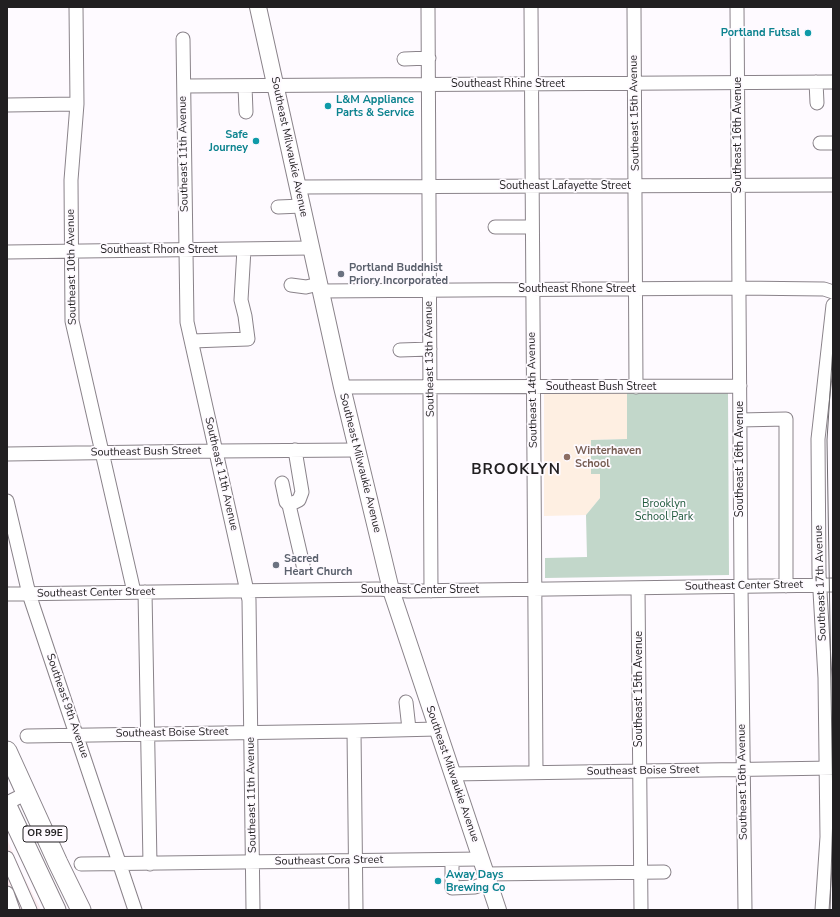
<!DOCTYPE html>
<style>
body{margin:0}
#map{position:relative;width:840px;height:917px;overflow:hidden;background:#fefaff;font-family:"Nunito Sans",sans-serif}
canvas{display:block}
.frame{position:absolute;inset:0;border:8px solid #211f21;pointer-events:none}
</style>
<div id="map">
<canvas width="840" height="917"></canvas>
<div class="frame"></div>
</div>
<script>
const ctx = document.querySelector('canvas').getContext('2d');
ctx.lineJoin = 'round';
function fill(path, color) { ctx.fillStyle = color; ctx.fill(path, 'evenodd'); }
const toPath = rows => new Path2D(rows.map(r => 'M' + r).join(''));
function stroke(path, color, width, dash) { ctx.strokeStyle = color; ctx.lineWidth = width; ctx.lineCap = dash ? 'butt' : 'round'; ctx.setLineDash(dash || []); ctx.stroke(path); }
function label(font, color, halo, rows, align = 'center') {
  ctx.font = font + ' "Nunito Sans",sans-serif'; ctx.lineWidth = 3.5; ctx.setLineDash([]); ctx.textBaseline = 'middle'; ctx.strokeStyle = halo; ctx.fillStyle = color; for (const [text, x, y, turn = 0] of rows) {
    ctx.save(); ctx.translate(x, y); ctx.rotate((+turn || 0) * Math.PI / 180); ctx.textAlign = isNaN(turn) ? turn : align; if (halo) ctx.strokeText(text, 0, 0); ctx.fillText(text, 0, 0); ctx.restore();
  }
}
const industrial = toPath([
 [7,839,21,871,41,910,7,910]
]);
const education = toPath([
 [627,392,627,439,591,440,591,474,600,473,600,498,586,515,544,516,544,393]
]);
const green = toPath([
 [627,392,728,392,729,575,545,578,545,558,587,557,586,515,600,498,600,474,591,474,591,440,627,439]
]);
const minor = toPath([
 [76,7,77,104,71,180,72,321,134,592],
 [428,7,431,591],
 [531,7,536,772],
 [634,7,636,387],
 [737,7,741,586,745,910],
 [183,39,187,322,249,600,253,910],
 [404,59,429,58],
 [816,82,817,103],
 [184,86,833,82],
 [245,86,246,112],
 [7,105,77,104],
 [820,143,833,143],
 [298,187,833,185],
 [278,207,302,206],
 [495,227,532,227],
 [7,252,311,248],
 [291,285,306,287,319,284],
 [321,291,739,288,824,289,833,292],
 [192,341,248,339,245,316,241,300,244,249],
 [400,350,430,349],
 [342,387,740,386],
 [740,420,786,419,786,586],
 [295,450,302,492,299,500,289,505,303,565],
 [7,454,216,451,357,450],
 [282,483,286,502,289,505],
 [7,501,29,594,135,910],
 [638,588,641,910],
 [145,592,150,864],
 [7,594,377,589,408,591,833,585],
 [406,702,409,729],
 [354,731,356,910],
 [27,736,354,731,437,729],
 [452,774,833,768],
 [7,803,27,793],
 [7,858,30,910],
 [452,860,452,888,475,887,488,882],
 [81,864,480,859],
 [485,874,664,872],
 [7,893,13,910],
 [822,910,827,837,825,678,819,574,818,439,833,305]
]);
const major = toPath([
 [258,7,342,387,391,590,498,910]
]);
const highway = toPath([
 [7,751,58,863,81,910],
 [7,806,56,910]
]);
const tram = toPath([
 [830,910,833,812,827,440,833,346]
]);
const markers = [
 [808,33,4,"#0f9aa8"],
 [328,106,4,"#0f9aa8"],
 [256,141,4,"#0f9aa8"],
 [341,274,4,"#6b7280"],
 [567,457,4,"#8d6e63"],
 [276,565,4,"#6b7280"],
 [438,881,4,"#0f9aa8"]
];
const shields = [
 [45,834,44]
];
const shieldNames = [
 ["OR 99E",45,834]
];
const cultureNames = [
 ["Portland Futsal",800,33],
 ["L&M Appliance",336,100,"left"],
 ["Parts & Service",336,113,"left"],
 ["Safe",248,135],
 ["Journey",248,148],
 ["Away Days",446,875,"left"],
 ["Brewing Co",446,888,"left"]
];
const streetNames = [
 ["Southeast Rhine Street",508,84],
 ["Southeast 15th Avenue",635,113,-91],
 ["Southeast 16th Avenue",738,135,-90],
 ["Southeast Milwaukie Avenue",289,147,78],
 ["Southeast 11th Avenue",184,154,-91],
 ["Southeast Lafayette Street",565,186],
 ["Southeast Rhone Street",159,250],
 ["Southeast 10th Avenue",72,267,-91],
 ["Southeast Rhone Street",577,289],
 ["Southeast 13th Avenue",430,359,-91],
 ["Southeast Bush Street",601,387],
 ["Southeast 14th Avenue",533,390,-91],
 ["Southeast Bush Street",146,452,-1],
 ["Southeast 16th Avenue",740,459,-90],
 ["Southeast Milwaukie Avenue",360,463,76],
 ["Southeast 11th Avenue",221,474,77],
 ["Southeast 17th Avenue",821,583,-92],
 ["Southeast Center Street",744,586,-1],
 ["Southeast Center Street",420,590],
 ["Southeast Center Street",96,593,-1],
 ["Southeast 15th Avenue",639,689,-90],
 ["Southeast 9th Avenue",67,706,71],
 ["Southeast Boise Street",172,733,-1],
 ["Southeast Boise Street",643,771,-1],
 ["Southeast Milwaukie Avenue",452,774,71],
 ["Southeast 16th Avenue",743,782,-91],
 ["Southeast 11th Avenue",252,795,-91],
 ["Southeast Cora Street",329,861,-1]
];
const worshipNames = [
 ["Portland Buddhist",349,268],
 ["Priory Incorporated",349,281],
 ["Sacred",284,559],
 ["Heart Church",284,572]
];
const educationNames = [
 ["Winterhaven",575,451],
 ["School",575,464]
];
const parkNames = [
 ["Brooklyn",664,504],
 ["School Park",664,517]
];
const districtNames = [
 ["BROOKLYN",516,470]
];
fill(industrial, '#fdedf1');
fill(education, '#feefe2');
fill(green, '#c2d7ca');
stroke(minor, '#8a838a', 15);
stroke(major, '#8a838a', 18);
stroke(highway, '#8a838a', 21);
stroke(minor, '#fff', 13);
stroke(major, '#fff', 16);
stroke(highway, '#fff', 19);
stroke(tram, '#6d6a6d', 1);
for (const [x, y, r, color] of markers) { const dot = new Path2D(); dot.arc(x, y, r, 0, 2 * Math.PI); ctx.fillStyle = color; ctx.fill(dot); stroke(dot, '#fefaff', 1.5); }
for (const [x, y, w] of shields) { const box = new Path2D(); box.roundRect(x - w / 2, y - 8, w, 16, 3); ctx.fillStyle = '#fefaff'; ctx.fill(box); stroke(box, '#211f21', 1); }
label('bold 10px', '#211f21', null, shieldNames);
label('bold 11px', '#0d838f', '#fefaff', cultureNames, 'right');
label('11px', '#211f21', '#fefaff', streetNames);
label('bold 11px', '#5b616d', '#fefaff', worshipNames, 'left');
label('bold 11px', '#785e54', '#fefaff', educationNames, 'left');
label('11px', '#1f593c', '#fefaff', parkNames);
ctx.letterSpacing = '1px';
label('bold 15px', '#211f21', '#fefaff', districtNames);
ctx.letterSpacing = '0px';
</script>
